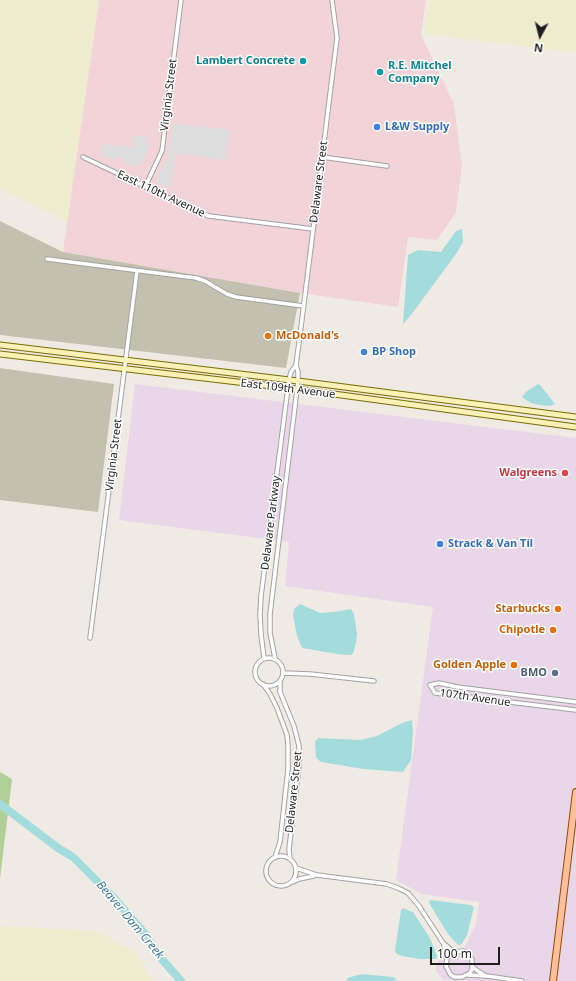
<!DOCTYPE html>
<style>
body{margin:0}
#map{position:relative;width:576px;height:981px;overflow:hidden;background:#f0eae4;font-family:"Noto Sans",sans-serif}
canvas{display:block}
.north{position:absolute;left:520px;top:16px;width:40px;height:40px;-webkit-text-stroke:3px #fff;paint-order:stroke;rotate:187deg;font-size:11px;font-weight:700;line-height:16px;text-align:center;color:#1e1e1e}
.north::after{content:'';display:block;margin:auto;width:14px;height:18px;background:#1e1e1e;clip-path:polygon(50% 0,100% 100%,50% 72%,0 100%)}
.scale{position:absolute;left:430px;top:947px;width:70px;height:18px;box-sizing:border-box;border:2px solid #1e1e1e;border-top:0;padding-left:5px;font-size:12px;line-height:14px;white-space:nowrap;color:#1e1e1e;-webkit-text-stroke:3px #fff;paint-order:stroke}
</style>
<div id="map">
<canvas width="576" height="981"></canvas>
<div class="north">N</div>
<div class="scale">100 m</div>
</div>
<script>
const ctx = document.querySelector('canvas').getContext('2d');
ctx.lineJoin = 'round';
function fill(path, color) { ctx.fillStyle = color; ctx.fill(path, 'evenodd'); }
const toPath = rows => new Path2D(rows.map(r => 'M' + r).join(''));
function stroke(path, color, width, dash) { ctx.strokeStyle = color; ctx.lineWidth = width; ctx.lineCap = dash ? 'butt' : 'round'; ctx.setLineDash(dash || []); ctx.stroke(path); }
function label(font, color, halo, rows, align = 'center') {
  ctx.font = font + ' "Noto Sans",sans-serif'; ctx.lineWidth = 3; ctx.setLineDash([]); ctx.textBaseline = 'middle'; ctx.strokeStyle = halo; ctx.fillStyle = color; for (const [text, x, y, turn = 0] of rows) {
    ctx.save(); ctx.translate(x, y); ctx.rotate((+turn || 0) * Math.PI / 180); ctx.textAlign = isNaN(turn) ? turn : align; if (halo) ctx.strokeText(text, 0, 0); ctx.fillText(text, 0, 0); ctx.restore();
  }
}
const commercial = toPath([
 [99,0,426,0,421,35,454,104,462,166,456,213,437,240,408,237,398,307,300,293,63,252]
]);
const industrial = toPath([
 [135,384,576,438,576,981,457,981,443,979,435,970,441,955,464,949,476,924,479,902,422,894,396,880,433,607,285,586,289,542,119,520]
]);
const construction = toPath([
 [0,221,63,252,300,293,286,368,0,335],
 [0,368,114,384,98,512,0,500]
]);
const farmland = toPath([
 [0,0,99,0,67,221,0,189],
 [428,0,576,0,576,53,424,34],
 [0,926,96,931,136,953,153,981,0,981]
]);
const forest = toPath([
 [0,772,12,779,0,879]
]);
const parking = toPath([
 [173,123,229,130,225,160,176,153,171,187,164,186,156,182,167,157],
 [135,135,147,137,145,144,149,145,141,165,137,164,135,167,123,162,124,158,118,157,115,159,101,156,103,144,133,148]
]);
const water = toPath([
 [462,229,463,242,456,254,411,315,403,324,408,255,418,250,441,252,456,231],
 [538,384,540,385,555,404,551,406,539,405,531,403,523,398,522,397,526,392],
 [300,604,320,613,334,612,351,609,354,614,357,634,356,643,353,654,350,655,337,654,302,648,297,636,293,615,294,609],
 [412,720,413,732,411,760,403,772,363,769,321,762,316,758,315,742,318,738,360,740,377,736,402,723],
 [430,900,471,905,474,907,467,935,462,944,459,945,455,942,448,934,429,903],
 [403,908,413,912,430,938,437,956,436,959,419,959,402,956,397,954,395,951,401,910]
]);
const river = toPath([
 [0,804,58,848,73,857,115,899,146,935,159,956,181,981],
 [351,981,362,978,392,981]
]);
const minor = toPath([
 [83,157,198,212,209,216,313,229],
 [322,157,387,166],
 [145,187,162,151,181,0],
 [47,259,196,278,205,281,227,294,236,297,303,306],
 [90,638,137,271],
 '255 672a14 14 0 1 1 28 0a14 14 0 1 1-28 0Z',
 [264,658,261,634,260,615,261,596,289,380,291,372,296,365],
 [275,658,270,633,270,614,298,381,298,372,296,365,301,327,337,38,332,0],
 [283,673,310,674,374,681],
 [280,681,280,692,294,726,299,746,299,766,289,849,290,859],
 [263,684,270,694,277,708,287,735,288,745,288,769,280,842,275,857],
 [576,702,457,687,439,683,430,685,435,693,576,710],
 '266 871a15 15 0 1 1 30 0a15 15 0 1 1-30 0Z',
 [296,868,317,875,387,884,398,888,408,893,419,906,443,943,454,952],
 [293,882,299,879,314,876],
 [444,946,447,958,446,966,450,974,454,977,462,977,470,973,472,969,472,960,470,956,463,951,454,952,447,958],
 [472,966,475,969,484,975],
 [468,975,487,976,522,981]
]);
const secondary = toPath([
 [0,345,298,381,576,417],
 [0,354,297,389,576,427]
]);
const primary = toPath([
 [553,981,576,792]
]);
const markers = [
 [303,61,4,"#0f9aa8"],
 [380,72,4,"#0f9aa8"],
 [377,127,4,"#3f7fe0"],
 [268,336,4,"#e8710a"],
 [364,352,4,"#3f7fe0"],
 [565,473,4,"#e0444e"],
 [440,544,4,"#3f7fe0"],
 [558,609,4,"#e8710a"],
 [553,630,4,"#e8710a"],
 [514,665,4,"#e8710a"],
 [555,673,4,"#5c6f8a"]
];
const cultureNames = [
 ["Lambert Concrete",295,61],
 ["R.E. Mitchel",388,66,"left"],
 ["Company",388,79,"left"]
];
const streetNames = [
 ["Virginia Street",169,95,-83],
 ["Delaware Street",319,182,-83],
 ["East 110th Avenue",161,194,25],
 ["East 109th Avenue",288,389,7],
 ["Virginia Street",114,455,-83],
 ["Delaware Parkway",271,523,-83],
 ["107th Avenue",475,698,8],
 ["Delaware Street",294,792,-84]
];
const shopNames = [
 ["L&W Supply",385,127],
 ["BP Shop",372,352],
 ["Strack & Van Til",448,544]
];
const foodNames = [
 ["McDonald's",276,336,"left"],
 ["Starbucks",550,609],
 ["Chipotle",545,630],
 ["Golden Apple",506,665]
];
const healthNames = [
 ["Walgreens",557,473]
];
const serviceNames = [
 ["BMO",547,673]
];
const waterNames = [
 ["Beaver Dam Creek",130,920,50]
];
fill(commercial, '#f1d3d8');
fill(industrial, '#e9d6e9');
fill(construction, '#c4c0b0');
fill(farmland, '#efebcf');
fill(forest, '#b3cf99');
fill(parking, '#dedede');
fill(water, '#a4dcde');
stroke(river, '#a4dcde', 8);
stroke(minor, '#a2a2a2', 5.5);
stroke(secondary, '#786e03', 7);
stroke(primary, '#994900', 8);
stroke(minor, '#fff', 3.5);
stroke(secondary, '#faf1b8', 5);
stroke(primary, '#fdc09c', 6);
for (const [x, y, r, color] of markers) { const dot = new Path2D(); dot.arc(x, y, r, 0, 2 * Math.PI); ctx.fillStyle = color; ctx.fill(dot); stroke(dot, '#fff', 1.5); }
label('bold 11px', '#0d838f', '#fff', cultureNames, 'right');
label('11px', '#1e1e1e', '#fff', streetNames);
label('bold 11px', '#366cbe', '#fff', shopNames, 'left');
label('bold 11px', '#c56008', '#fff', foodNames, 'right');
label('bold 11px', '#be3a42', '#fff', healthNames, 'right');
label('bold 11px', '#4e5e75', '#fff', serviceNames, 'right');
label('italic 12px', '#417d98', '#fff', waterNames);
</script>
